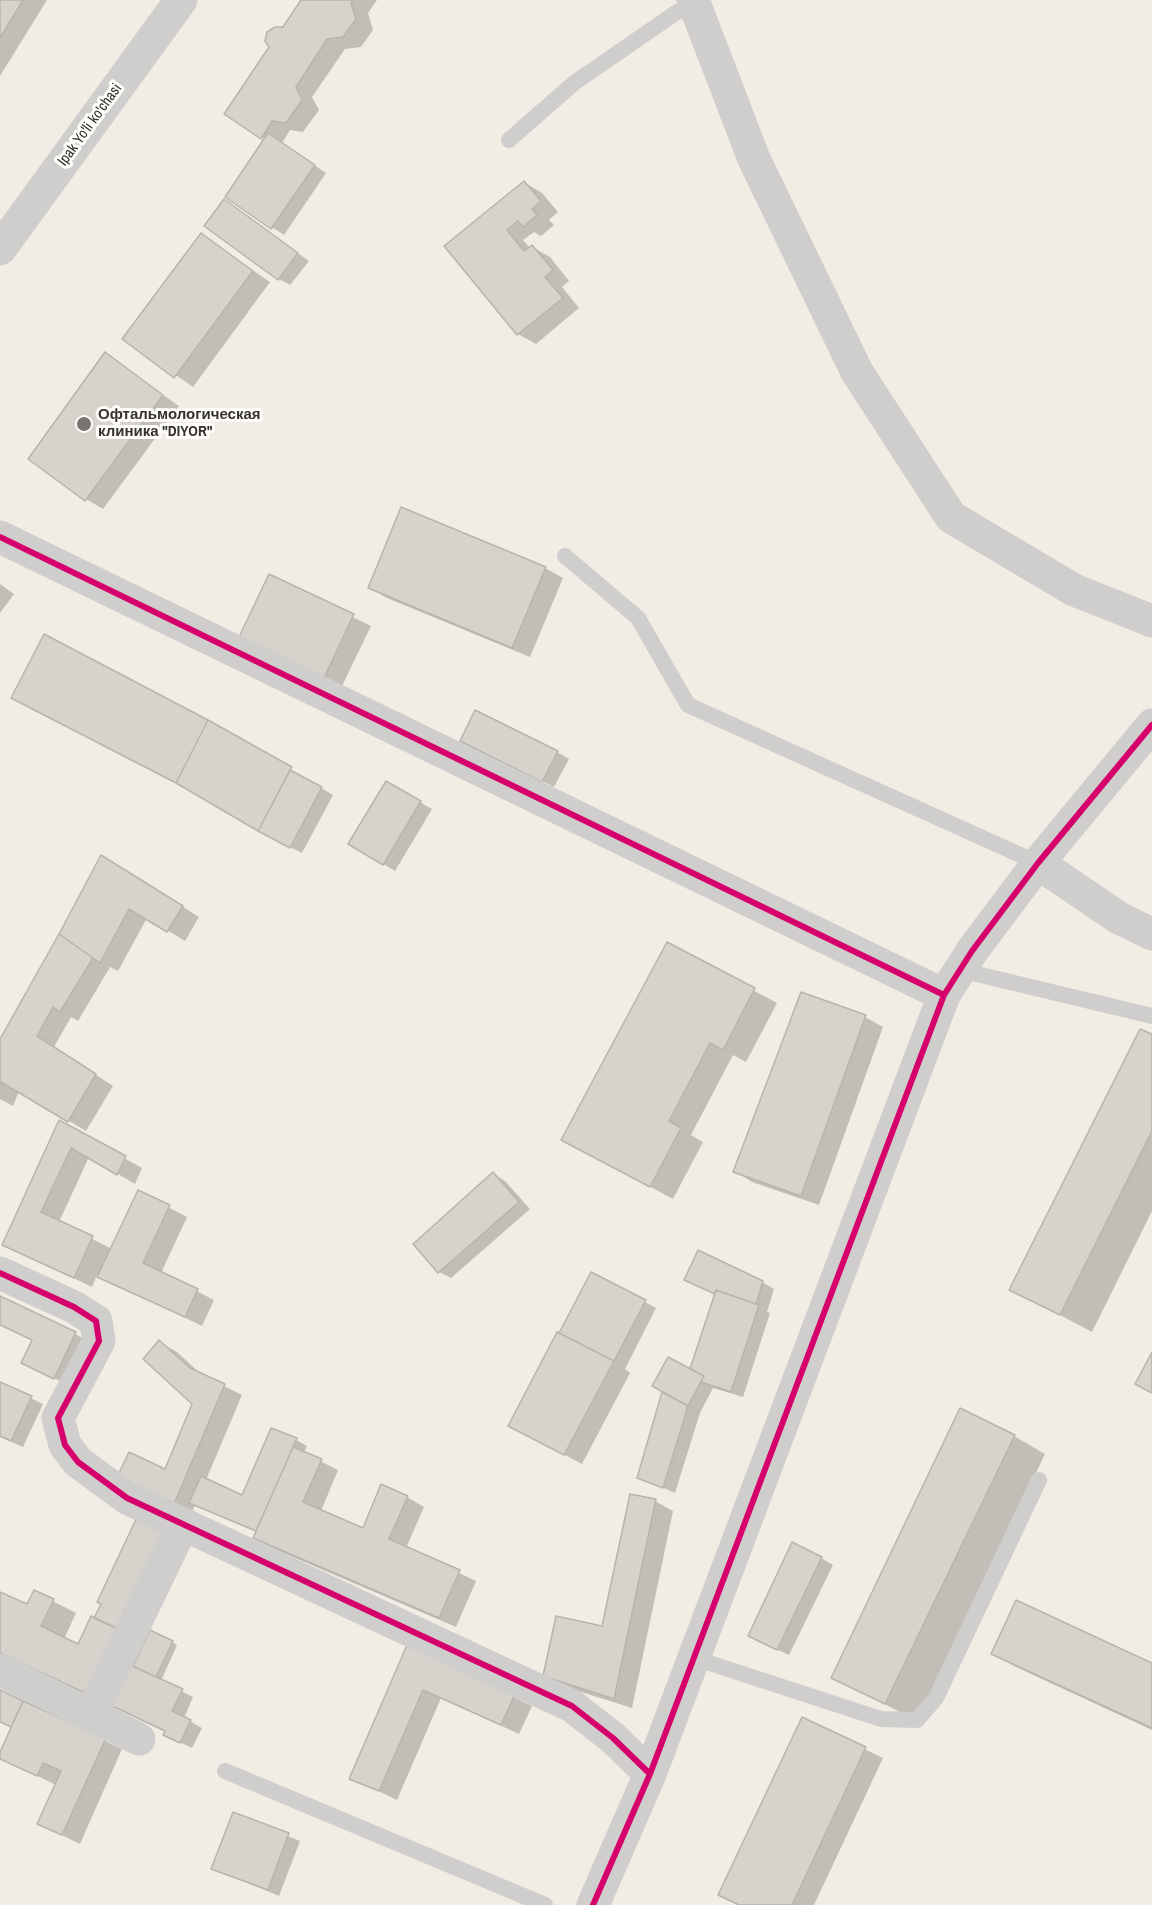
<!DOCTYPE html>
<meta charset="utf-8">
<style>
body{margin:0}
canvas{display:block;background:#f1ede5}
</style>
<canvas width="1152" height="1905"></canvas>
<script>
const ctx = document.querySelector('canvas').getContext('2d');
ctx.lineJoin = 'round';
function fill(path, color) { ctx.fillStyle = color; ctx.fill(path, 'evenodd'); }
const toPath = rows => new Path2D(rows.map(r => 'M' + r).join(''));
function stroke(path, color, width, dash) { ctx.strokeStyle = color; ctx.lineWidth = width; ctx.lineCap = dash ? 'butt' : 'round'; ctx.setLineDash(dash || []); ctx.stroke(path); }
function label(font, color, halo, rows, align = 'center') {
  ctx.font = font + ' "Archivo Narrow",sans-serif'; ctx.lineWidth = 6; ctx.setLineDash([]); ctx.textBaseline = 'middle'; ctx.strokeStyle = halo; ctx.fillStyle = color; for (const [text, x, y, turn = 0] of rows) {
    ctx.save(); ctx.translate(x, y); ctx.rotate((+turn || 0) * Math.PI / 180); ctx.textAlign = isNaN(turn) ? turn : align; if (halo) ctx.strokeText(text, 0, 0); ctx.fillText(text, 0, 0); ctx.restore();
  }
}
const shadow = toPath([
 [0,0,47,0,0,76],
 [302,0,377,0,368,13,373,30,361,47,345,49,312,97,319,110,303,132,290,130,282,143,326,173,284,235,227,197,266,140,226,114],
 [524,182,542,193,558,212,549,220,554,225,541,236,534,232,523,240,530,248,532,247,550,257,569,281,562,287,579,308,536,344,518,334,446,247],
 [225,201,309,261,290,285,279,279],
 [201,235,270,282,193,387,124,339],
 [105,354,179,406,103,509,86,499],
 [545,568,563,578,530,657,387,598,370,588],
 [270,576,371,626,342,686,258,647],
 [0,584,14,594,0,613],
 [207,721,333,795,302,853,276,840],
 [473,747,557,752,569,759,554,787],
 [386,783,432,809,395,871,350,844],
 [119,867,199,917,185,941,147,918,118,971,110,967,78,1021,71,1017,54,1047,113,1086,86,1131,19,1091,13,1106,0,1099,0,1045],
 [667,944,777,1003,746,1062,733,1055,691,1135,703,1142,673,1199,586,1152],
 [802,994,865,1017,883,1027,819,1205,752,1182,735,1171],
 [1152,1036,1152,1211,1092,1332,1011,1289],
 [60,1122,142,1168,135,1184,89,1157,59,1222,112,1249,139,1192,187,1217,161,1273,214,1300,202,1326,97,1275,92,1287,3,1244],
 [493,1174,505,1181,530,1209,451,1278,439,1272],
 [762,1282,774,1289,767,1312,770,1313,743,1397,713,1388,700,1413,675,1493,639,1477,664,1391,691,1371,716,1294,697,1286],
 [0,1297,87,1340,66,1384,35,1369,34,1340,0,1324],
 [645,1302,656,1308,625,1369,630,1373,582,1464,527,1435,567,1335],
 [159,1342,177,1352,202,1375,242,1395,206,1480,243,1496,296,1440,307,1446,304,1453,338,1470,321,1511,364,1530,407,1497,424,1507,406,1548,476,1581,456,1627,272,1548,255,1538,257,1532,195,1505,192,1513,136,1486,166,1471,194,1404],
 [0,1384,43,1404,23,1447,0,1437],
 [1014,1436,1045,1454,917,1721,833,1677],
 [655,1501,673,1511,632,1708,562,1686,545,1675,604,1628],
 [140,1515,129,1666,140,1671,172,1642,177,1645,161,1681,193,1697,184,1718,202,1728,192,1748,177,1741,167,1731,111,1704,110,1706,0,1654,0,1593,28,1606,35,1592,76,1613,64,1639,78,1646,95,1620],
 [821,1558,833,1565,789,1655,761,1642],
 [407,1647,532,1706,519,1734,441,1698,397,1800,351,1778],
 [993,1654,1152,1665,1152,1730,1016,1667],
 [0,1692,122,1749,80,1844,39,1824,56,1785,0,1758,13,1728,0,1722],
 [802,1719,883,1758,814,1905,738,1905,720,1895],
 [234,1814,300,1841,279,1896,213,1868]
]);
const building = toPath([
 [0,0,23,0,0,38,0,0],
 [301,0,353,0,351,3,356,19,343,37,327,39,296,87,302,100,286,123,272,121,261,139,224,114,269,47,265,41,267,32,275,27,283,27,301,0],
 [268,133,315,165,271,229,225,197,268,133],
 [524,181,541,201,532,209,537,215,523,227,518,221,507,230,524,251,532,245,553,270,545,277,563,298,517,335,444,246,524,181],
 [224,199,298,253,278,280,204,226,224,199],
 [201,233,253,271,174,378,122,339,201,233],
 [105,352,163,395,85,501,28,459,105,352],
 [401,507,546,567,512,648,368,588,401,507],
 [269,574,354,614,324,678,239,637,269,574],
 [44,634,208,720,176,783,11,698,44,634],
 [475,710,558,751,542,782,460,741,475,710],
 [208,720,292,767,258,831,176,783,208,720],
 [290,770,322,787,290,848,258,831,290,770],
 [386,781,421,801,383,865,348,844,386,781],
 [101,855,183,906,167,932,129,909,100,963,59,934,101,855],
 [59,934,93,958,60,1012,53,1007,37,1036,96,1074,68,1122,1,1082,0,1084,0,1039,59,934],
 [667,942,755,988,723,1050,710,1043,669,1121,681,1128,650,1187,561,1140,667,942],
 [801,992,866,1015,801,1196,733,1172,801,992],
 [1140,1029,1152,1034,1152,1131,1060,1315,1009,1290,1140,1029],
 [59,1120,126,1156,117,1175,71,1148,41,1212,93,1236,74,1278,2,1245,59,1120],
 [493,1172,519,1202,438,1273,413,1244,493,1172],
 [138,1190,170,1205,143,1263,198,1289,185,1317,97,1277,138,1190],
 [698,1250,763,1281,756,1304,716,1290,715,1294,684,1280,698,1250],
 [591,1272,646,1300,614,1361,559,1333,591,1272],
 [716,1290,759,1305,731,1392,701,1382,704,1376,690,1369,716,1290],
 [0,1296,76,1332,54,1379,21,1363,32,1340,0,1325,0,1296],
 [557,1332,614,1361,564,1455,508,1426,557,1332],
 [159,1340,190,1368,225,1384,174,1504,117,1477,129,1452,165,1469,192,1404,143,1359,159,1340],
 [1152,1352,1152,1393,1135,1384,1152,1352],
 [668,1357,704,1376,688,1406,652,1386,668,1357],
 [0,1382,32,1396,11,1441,0,1436,0,1382],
 [662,1392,688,1406,663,1488,637,1478,662,1392],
 [960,1408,1015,1435,885,1704,831,1678,960,1408],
 [271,1428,297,1438,256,1531,189,1503,201,1476,242,1495,271,1428],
 [293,1447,322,1459,303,1502,363,1528,381,1484,408,1496,389,1539,460,1570,439,1618,253,1538,293,1447],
 [630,1494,656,1499,614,1699,543,1676,556,1616,602,1626,630,1494],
 [139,1513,166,1526,118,1629,94,1618,101,1604,97,1602,139,1513],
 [792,1542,822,1557,777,1650,748,1636,792,1542],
 [34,1590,54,1599,41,1626,78,1644,91,1616,118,1629,87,1694,0,1653,0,1592,27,1604,34,1590],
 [1016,1600,1152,1663,1152,1728,991,1654,1016,1600],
 [150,1630,173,1641,156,1677,133,1666,150,1630],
 [407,1645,515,1694,501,1725,423,1690,379,1791,349,1779,407,1645],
 [130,1665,183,1689,172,1711,191,1720,180,1743,163,1735,165,1731,112,1706,130,1665],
 [0,1690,23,1701,11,1727,0,1722,0,1690],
 [23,1701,106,1738,62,1835,37,1824,61,1771,43,1763,37,1776,0,1759,0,1752,23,1701],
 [802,1717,866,1747,792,1905,739,1905,718,1895,802,1717],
 [233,1812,289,1833,268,1890,211,1869,233,1812]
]);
const lane = toPath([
 [509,140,574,83,677,12,695,7],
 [565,556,638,618,688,705,1038,863],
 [960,970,1152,1016],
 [694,1658,881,1719,917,1720,936,1698,1039,1480],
 [225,1771,545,1905]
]);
const street = toPath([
 [693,0,754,159,857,372,951,517,1074,590,1152,621],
 [1038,863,1119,918,1152,934],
 [0,1273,74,1307,96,1321,99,1341,58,1418,65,1445,78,1462,127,1498,572,1706,613,1738,650,1774],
 [0,1670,139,1739],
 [91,1715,183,1524]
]);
const secondary = toPath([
 [0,249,181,0],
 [0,537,944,995],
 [593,1905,650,1774,944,995,972,951,1038,863,1152,725]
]);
const cycleway = toPath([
 [0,537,944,995],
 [0,1273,74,1307,96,1321,99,1341,58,1418,65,1445,78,1462,127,1498,572,1706,613,1738,650,1774],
 [593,1905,650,1774,944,995,972,951,1038,863,1152,725]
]);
const markers = [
 [84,424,8,"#77736d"]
];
const streetNames = [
 ["Ipak Yo'li ko'chasi",90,125,-54]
];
const poiNames = [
 ["Офтальмологическая",98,415],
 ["клиника \"DIYOR\"",98,432]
];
fill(shadow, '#0003');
fill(building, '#d6d3cc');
stroke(building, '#b7b4ad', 1.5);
stroke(lane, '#cfcecc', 16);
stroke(street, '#cfcecc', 33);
stroke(secondary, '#cfcecc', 33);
stroke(cycleway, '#d6006c', 6);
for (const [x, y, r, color] of markers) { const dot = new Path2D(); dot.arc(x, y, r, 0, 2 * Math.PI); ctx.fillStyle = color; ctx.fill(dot); stroke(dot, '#fefdf9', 2); }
label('15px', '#35322c', '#fefdf9', streetNames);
label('bold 15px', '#35322c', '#fefdf9', poiNames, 'left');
</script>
